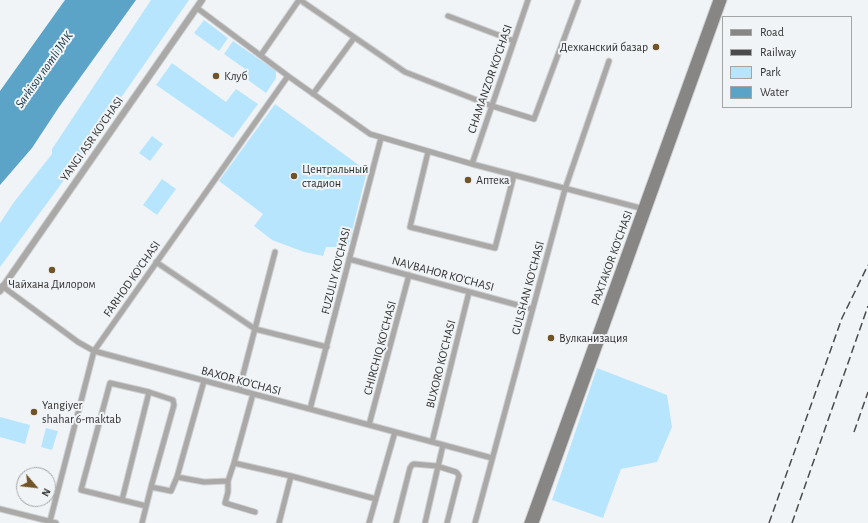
<!DOCTYPE html>
<meta charset="utf-8">
<style>
body{margin:0}
#map{position:relative;width:868px;height:523px;overflow:hidden;background:#f1f4f6;font-family:"Alegreya Sans",sans-serif}
canvas{display:block}
.legend{position:absolute;left:722px;top:16px;width:130px;height:92px;box-sizing:border-box;background:#f1f4f6;border:1px solid #a3a6a7;margin:0;padding:5px 7px;list-style:none;font-size:12px;color:#2f3031}
.legend li{display:flex;align-items:center;gap:8px;height:20px}
.legend b{width:20px;border:1px solid #a3a6a7}
.north{position:absolute;left:16px;top:467px;width:40px;height:40px;box-sizing:border-box;background:#f1f4f6;border:1px solid #a3a6a7;border-radius:50%;rotate:118deg;font-size:11px;font-weight:700;line-height:16px;text-align:center;color:#2f3031}
.north::after{content:'';display:block;margin:auto;width:14px;height:18px;background:#705326;clip-path:polygon(50% 0,100% 100%,50% 72%,0 100%)}
</style>
<div id="map">
<canvas width="868" height="523"></canvas>
<ul class="legend">
<li><b style="height:5px;background:#878684"></b>Road</li>
<li><b style="height:5px;background:#4a4b4c"></b>Railway</li>
<li><b style="height:11px;background:#b8e5fe"></b>Park</li>
<li><b style="height:11px;background:#5ba3c7"></b>Water</li>
</ul>
<div class="north">N</div>
</div>
<script>
const ctx = document.querySelector('canvas').getContext('2d');
ctx.lineJoin = 'round';
function fill(path, color) { ctx.fillStyle = color; ctx.fill(path, 'evenodd'); }
const toPath = rows => new Path2D(rows.map(r => 'M' + r).join(''));
function stroke(path, color, width, dash) { ctx.strokeStyle = color; ctx.lineWidth = width; ctx.lineCap = dash ? 'butt' : 'round'; ctx.setLineDash(dash || []); ctx.stroke(path); }
function label(font, color, halo, rows, align = 'center') {
  ctx.font = font + ' "Alegreya Sans",sans-serif'; ctx.lineWidth = 4; ctx.setLineDash([]); ctx.textBaseline = 'middle'; ctx.strokeStyle = halo; ctx.fillStyle = color; for (const [text, x, y, turn = 0] of rows) {
    ctx.save(); ctx.translate(x, y); ctx.rotate((+turn || 0) * Math.PI / 180); ctx.textAlign = isNaN(turn) ? turn : align; if (halo) ctx.strokeText(text, 0, 0); ctx.fillText(text, 0, 0); ctx.restore();
  }
}
const green = toPath([
 [151,0,189,0,59,187,0,267,0,223,14,202,52,154,52,149],
 [204,20,228,38,219,51,194,33],
 [233,41,276,71,276,78,266,93,244,77,248,71,224,54],
 [172,63,226,102,236,89,258,104,233,138,156,85],
 [275,104,367,171,348,247,326,247,323,256,304,252,272,240,254,226,263,214,219,181],
 [152,136,163,144,150,161,139,153],
 [162,179,176,189,157,215,143,205],
 [597,368,667,395,672,427,657,462,621,469,603,518,552,500],
 [0,417,30,425,25,444,0,437],
 [46,428,58,431,52,450,41,447]
]);
const water = toPath([
 [65,0,136,0,59,107,32,148,0,185,0,91]
]);
const minor = toPath([
 [300,0,405,72,492,106,534,119,578,1],
 [197,8,288,76,370,134,472,164,644,209],
 [448,16,514,41],
 [261,55,299,0],
 [313,94,354,38],
 [428,152,410,227,495,248,514,175],
 [472,164,528,0],
 [349,259,532,309],
 [156,262,255,329,327,347],
 [2,286,78,342,94,351,492,458],
 [239,390,275,252],
 [310,409,381,138],
 [369,425,409,275],
 [432,442,469,292],
 [234,463,291,476,376,499],
 [177,477,204,381],
 [228,481,234,463,253,394],
 [122,500,149,392],
 [146,506,81,490,110,383,149,392,173,400,174,405,151,487],
 [0,509,56,523],
 [50,521,94,351,288,76],
 [142,523,151,487,171,491,177,477,204,482,228,481,228,492,225,503,255,512],
 [279,523,291,476],
 [369,523,395,432],
 [396,523,410,468,412,465,414,464,437,466,456,472,458,474,459,476,447,523],
 [425,523,443,445],
 [475,523,565,189,609,61]
]);
const tertiary = toPath([
 [0,291,202,0]
]);
const secondary = toPath([
 [528,523,717,0],
 [535,523,723,0]
]);
const rail = toPath([
 [854,432,868,392],
 [769,523,842,318,868,265],
 [792,523,868,306]
]);
const markers = [
 [656,47,4,"#705326"],
 [216,76,4,"#705326"],
 [294,176,4,"#705326"],
 [468,180,4,"#705326"],
 [52,270,4,"#705326"],
 [551,338,4,"#705326"],
 [34,412,4,"#705326"]
];
const poiNames = [
 ["Дехканский базар",648,47,"right"],
 ["Клуб",224,76],
 ["Центральный",302,169],
 ["стадион",302,183],
 ["Аптека",476,180],
 ["Чайхана Дилором",52,284,"center"],
 ["Вулканизация",559,338],
 ["Yangiyer",42,405],
 ["shahar 6-maktab",42,419]
];
const streetNames = [
 ["CHAMANZOR KO'CHASI",490,79,-71],
 ["YANGI ASR KO'CHASI",92,139,-55],
 ["PAXTAKOR KO'CHASI",612,258,-70],
 ["FUZULIY KO'CHASI",336,271,-76],
 ["NAVBAHOR KO'CHASI",443,274,15],
 ["FARHOD KO'CHASI",132,279,-55],
 ["GULSHAN KO'CHASI",528,288,-75],
 ["CHIRCHIQ KO'CHASI",380,348,-75],
 ["BUXORO KO'CHASI",441,364,-76],
 ["BAXOR KO'CHASI",241,381,15]
];
const waterNames = [
 ["Sarkisov nomli JMK",44,70,-55]
];
fill(green, '#b8e5fe');
fill(water, '#5ba3c7');
stroke(minor, '#ced1d3', 7);
stroke(tertiary, '#ced1d3', 8);
stroke(secondary, '#ced1d3', 9);
stroke(minor, '#aaa9a8', 5);
stroke(tertiary, '#aaa9a8', 6);
stroke(secondary, '#878684', 7);
stroke(rail, '#4a4b4c', 1.5, [8, 4]);
for (const [x, y, r, color] of markers) { const dot = new Path2D(); dot.arc(x, y, r, 0, 2 * Math.PI); ctx.fillStyle = color; ctx.fill(dot); stroke(dot, '#f1f4f6', 1.5); }
label('12px', '#2f3031', '#f1f4f6', poiNames, 'left');
label('12px', '#2f3031', '#f1f4f6', streetNames);
label('italic 13px', '#0e303f', '#f1f4f6', waterNames);
</script>
